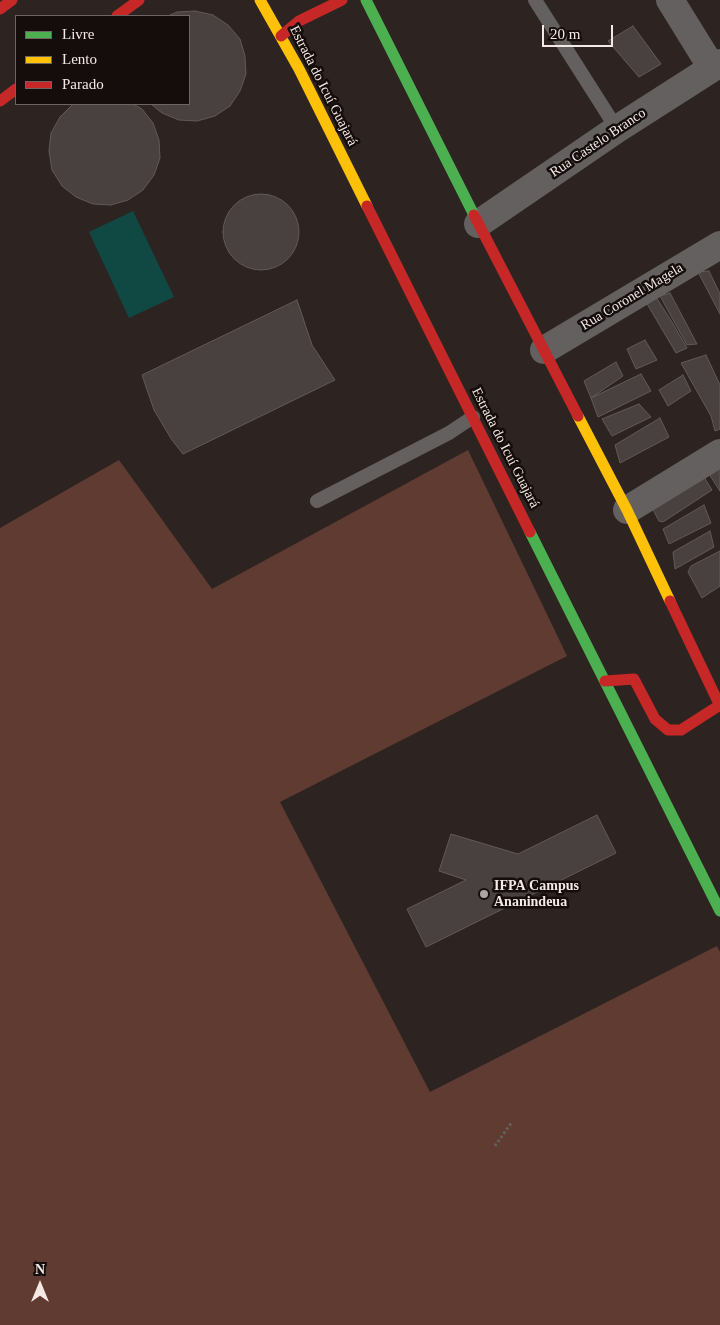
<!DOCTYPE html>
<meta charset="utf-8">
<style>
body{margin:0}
#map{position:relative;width:720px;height:1325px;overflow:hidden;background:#2d2421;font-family:"Times New Roman",serif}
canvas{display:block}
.legend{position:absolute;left:15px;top:15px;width:175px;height:90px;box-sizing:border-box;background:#140d0b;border:1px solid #6e6562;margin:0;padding:6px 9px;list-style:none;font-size:15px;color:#f5e9e5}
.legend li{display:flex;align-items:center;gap:10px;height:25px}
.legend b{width:25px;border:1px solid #6e6562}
.north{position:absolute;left:15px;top:1260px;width:50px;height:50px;-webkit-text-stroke:4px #140d0b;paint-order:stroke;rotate:0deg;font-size:14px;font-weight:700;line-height:20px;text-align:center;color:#f5e9e5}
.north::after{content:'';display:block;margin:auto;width:18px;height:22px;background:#f5e9e5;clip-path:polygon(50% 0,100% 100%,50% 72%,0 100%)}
.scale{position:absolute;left:542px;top:25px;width:71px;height:22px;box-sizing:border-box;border:2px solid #f5e9e5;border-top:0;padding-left:6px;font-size:15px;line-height:18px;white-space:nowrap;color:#f5e9e5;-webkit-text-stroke:4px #140d0b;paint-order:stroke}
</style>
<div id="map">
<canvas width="720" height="1325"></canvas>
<ul class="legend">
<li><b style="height:6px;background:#4caf50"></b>Livre</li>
<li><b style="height:6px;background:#ffc107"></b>Lento</li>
<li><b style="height:6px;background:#c62828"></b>Parado</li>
</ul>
<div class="north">N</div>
<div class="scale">20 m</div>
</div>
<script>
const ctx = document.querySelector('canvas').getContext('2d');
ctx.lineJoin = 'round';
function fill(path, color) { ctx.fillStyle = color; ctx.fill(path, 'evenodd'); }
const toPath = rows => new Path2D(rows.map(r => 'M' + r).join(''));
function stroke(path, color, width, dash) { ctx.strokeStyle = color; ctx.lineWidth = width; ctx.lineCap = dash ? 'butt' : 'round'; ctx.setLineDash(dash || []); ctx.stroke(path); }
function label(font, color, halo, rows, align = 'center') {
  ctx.font = font + ' "Times New Roman",serif'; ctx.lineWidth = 5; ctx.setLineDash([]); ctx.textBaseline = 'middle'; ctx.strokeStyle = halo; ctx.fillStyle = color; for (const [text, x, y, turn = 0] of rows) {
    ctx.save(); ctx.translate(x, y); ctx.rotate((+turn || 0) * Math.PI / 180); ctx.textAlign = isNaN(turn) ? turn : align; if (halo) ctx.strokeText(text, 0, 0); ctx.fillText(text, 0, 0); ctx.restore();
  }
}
const green = toPath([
 [468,450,567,656,280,802,430,1092,717,946,720,952,720,1325,0,1325,0,528,119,460,212,589]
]);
const water = toPath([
 [133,211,174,297,129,318,89,232]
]);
const building = toPath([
 [195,11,213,15,228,25,240,39,245,56,246,74,240,91,230,106,215,116,197,121,179,120,162,113,151,104,189,104,189,16,168,16,177,12,195,11],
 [633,26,661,64,639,77,608,41,633,26],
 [73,104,133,104,142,109,153,123,159,140,160,158,154,175,143,190,128,200,111,205,93,204,76,197,62,186,52,170,49,151,51,133,60,117,73,104],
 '223 232a38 38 0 1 1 76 0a38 38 0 1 1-76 0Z',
 [709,271,720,294,720,314,698,272,709,271],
 [670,293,697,344,687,345,660,296,670,293],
 [656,297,672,322,687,348,676,353,646,302,656,297],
 [297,300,312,345,335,380,183,454,172,440,154,410,142,375,297,300],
 [645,340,657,360,636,369,627,349,645,340],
 [706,355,720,385,720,429,715,431,711,416,681,363,706,355],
 [616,362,623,376,591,398,584,381,616,362],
 [641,374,651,391,598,417,591,398,641,374],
 [683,375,691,391,668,406,659,390,683,375],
 [639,404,651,417,612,436,602,419,639,404],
 [660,418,669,437,620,463,615,445,660,418],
 [720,460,720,491,705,468,720,460],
 [704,477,712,490,663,522,659,521,649,502,704,477],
 [704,505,711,523,669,544,663,529,704,505],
 [710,531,714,547,675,569,673,552,710,531],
 [720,551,720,586,702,598,688,572,691,566,720,551],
 [597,815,616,853,426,947,407,909,466,880,439,871,451,834,518,854,597,815]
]);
const path = toPath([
 [495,1146,512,1122]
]);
const lane = toPath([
 [535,0,617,129],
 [317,501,449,433,473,417]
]);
const street = toPath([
 [670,0,712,68],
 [478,224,617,129,720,63],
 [544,350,720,245],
 [627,510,720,453]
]);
const fast = toPath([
 [366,0,474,215],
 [530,532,720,911]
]);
const slow = toPath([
 [260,0,299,69,367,206],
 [578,416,627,510,670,601]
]);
const jam = toPath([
 [0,9,12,0],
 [117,16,139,0],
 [281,36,299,21,342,0],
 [0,101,16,89],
 [367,206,530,532],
 [474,215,578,416],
 [670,601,720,706],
 [605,681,634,679,655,719,668,730,681,730,720,705]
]);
const markers = [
 [484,894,5,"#afa4a0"]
];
const streetNames = [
 ["Estrada do Icuí Guajará",323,86,63],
 ["Rua Castelo Branco",598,143,-34],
 ["Rua Coronel Magela",632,297,-31],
 ["Estrada do Icuí Guajará",505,448,63]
];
const poiNames = [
 ["IFPA Campus",494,886],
 ["Ananindeua",494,902]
];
fill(green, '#603b31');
fill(water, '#104844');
fill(building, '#49413f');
stroke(building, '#625a58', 1);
stroke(path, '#64605d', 3, [2.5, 2.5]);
stroke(lane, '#63605f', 14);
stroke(street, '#63605f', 28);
stroke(fast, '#4caf50', 11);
stroke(slow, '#ffc107', 11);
stroke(jam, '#c62828', 11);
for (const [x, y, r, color] of markers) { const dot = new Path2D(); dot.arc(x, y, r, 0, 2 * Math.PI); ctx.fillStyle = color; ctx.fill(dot); stroke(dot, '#140d0b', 2); }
label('14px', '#f5e9e5', '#140d0b', streetNames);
label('bold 14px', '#f5e9e5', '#140d0b', poiNames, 'left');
</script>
